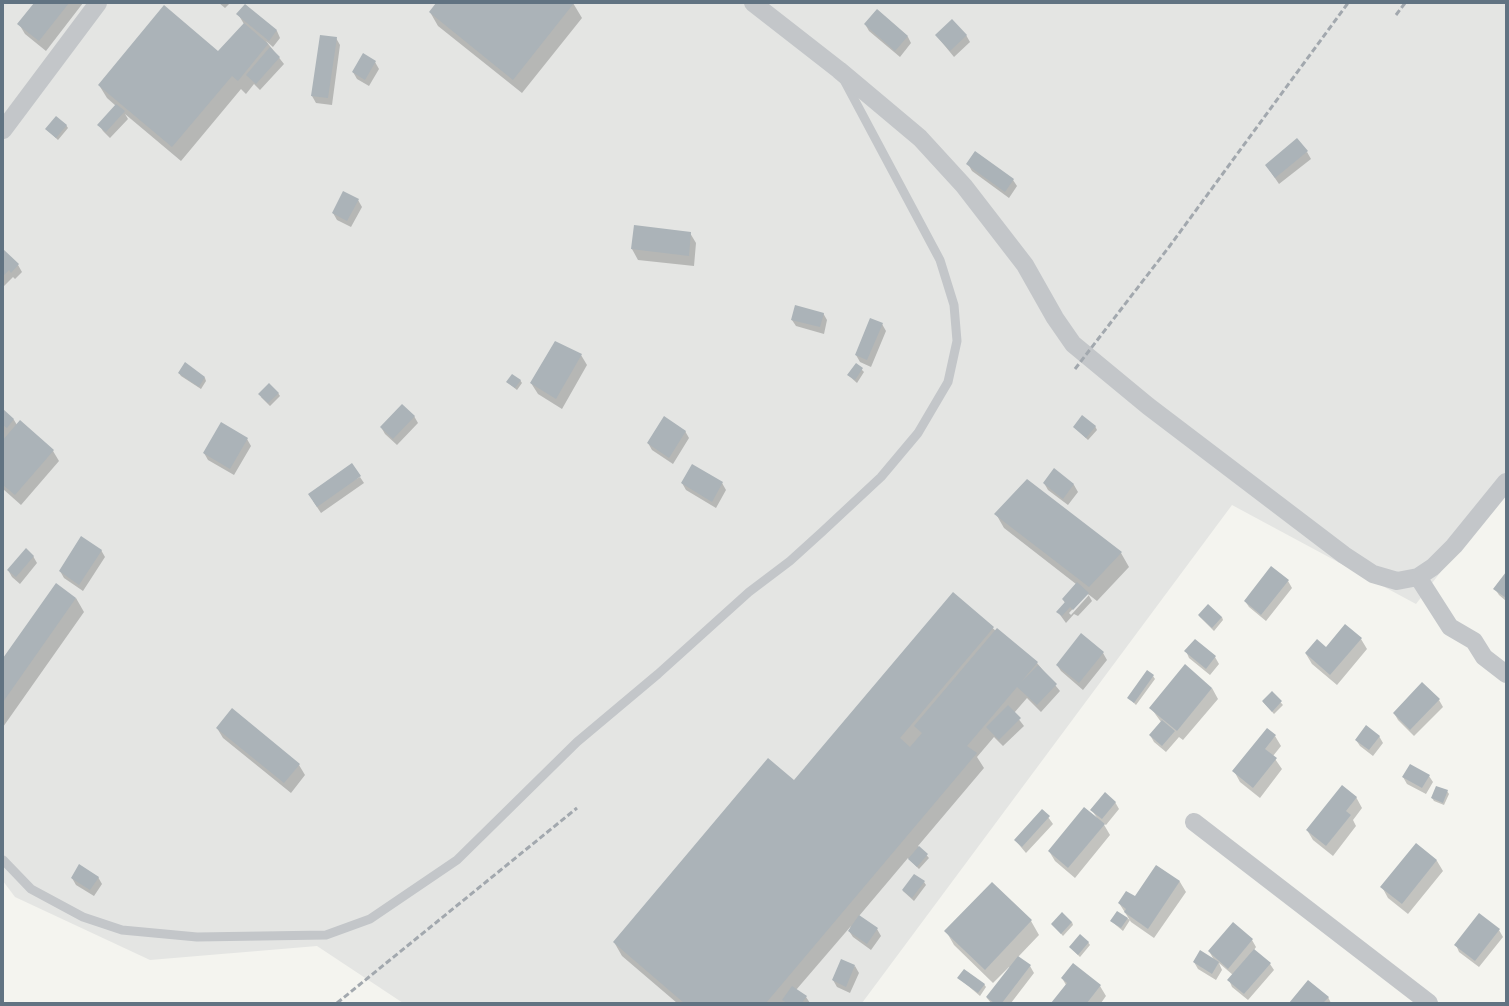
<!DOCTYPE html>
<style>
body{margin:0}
#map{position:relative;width:1509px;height:1006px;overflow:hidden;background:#f4f4ef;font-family:"Source Sans 3",sans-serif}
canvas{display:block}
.frame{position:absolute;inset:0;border:4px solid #617382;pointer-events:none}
</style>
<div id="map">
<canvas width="1509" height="1006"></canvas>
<div class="frame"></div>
</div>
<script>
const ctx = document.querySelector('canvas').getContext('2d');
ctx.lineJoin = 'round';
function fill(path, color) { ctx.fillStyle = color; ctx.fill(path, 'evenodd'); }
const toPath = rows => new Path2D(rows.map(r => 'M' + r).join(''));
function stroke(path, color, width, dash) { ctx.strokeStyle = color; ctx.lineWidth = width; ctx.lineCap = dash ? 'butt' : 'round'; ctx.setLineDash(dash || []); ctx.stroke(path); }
const built = toPath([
 [3,3,1506,3,1506,487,1416,604,1232,505,862,1003,403,1003,317,946,150,960,15,897,3,881]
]);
const shadow = toPath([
 [35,3,83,3,46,51,25,34,19,24],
 [219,3,230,3,225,8],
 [437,3,573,3,582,18,522,93,438,26,430,12],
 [245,5,277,31,280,38,273,47,266,41,284,64,260,90,254,84,246,94,241,89,181,161,125,114,128,119,110,138,103,131,99,125,116,106,107,98,99,85,218,52,244,24,238,14],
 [877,10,908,37,911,43,900,57,869,31,865,24],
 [936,35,966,35,970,42,954,57],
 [336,38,340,45,332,105,316,103,312,96],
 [375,62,379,69,369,86,357,79,353,72],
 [66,125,68,128,58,140,46,129],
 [1307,152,1311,159,1279,184,1266,165],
 [968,164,1013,180,1017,186,1009,198,972,171],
 [358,200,362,207,351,227,337,220,333,213],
 [690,233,696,243,694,266,638,260,632,249],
 [3,250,18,265,22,272,15,279,13,277,3,287],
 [823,313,827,320,824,334,796,326,792,320],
 [882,324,886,331,871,367,860,362,856,355],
 [581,355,587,365,562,409,538,394,531,383],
 [185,364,205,378,206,381,201,389,181,376,179,373],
 [856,364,864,372,857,383,848,375],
 [520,380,522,383,517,390,507,382],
 [278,393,280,396,270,406,261,397],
 [3,411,14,420,17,425,53,451,59,461,21,505,3,489],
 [414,416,418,423,397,445,385,434,381,427],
 [1095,426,1097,430,1088,440,1074,427],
 [685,431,689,438,673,464,652,450,648,443],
 [247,439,251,446,234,475,208,460,204,453],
 [1054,470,1074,485,1078,492,1068,505,1048,490,1044,483],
 [360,477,364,483,321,513,313,501],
 [1027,480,1121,553,1129,567,1097,601,1088,594,1092,601,1078,616,1074,614,1066,623,1058,612,1065,603,1063,599,1076,584,1004,528,996,514],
 [1087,594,1089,595,1071,615,1069,613],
 [682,483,722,483,726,490,716,508,686,490],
 [101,550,105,557,83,591,64,578,60,571],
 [33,556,37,563,20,584,12,577,8,570],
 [1506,574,1506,601,1499,595,1495,589],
 [1288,581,1292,588,1266,621,1249,607,1245,601],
 [953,594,996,631,1037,663,1060,691,1041,712,1027,698,1014,713,1024,726,1003,746,994,737,977,757,984,768,918,846,929,858,919,869,908,858,859,916,877,929,881,936,871,950,853,937,849,931,851,926,796,990,806,997,810,1003,677,1003,622,956,614,942,794,782],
 [76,598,84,612,3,727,3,659],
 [1199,616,1222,617,1223,620,1214,631],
 [1082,635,1103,653,1107,660,1083,690,1061,671,1057,665],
 [1361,639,1367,649,1337,685,1312,664,1306,654],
 [1195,640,1215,657,1219,664,1210,675,1189,658,1186,651],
 [1153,676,1155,679,1136,705,1129,698],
 [1212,688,1218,699,1183,740,1179,737,1166,752,1154,742,1150,735,1161,722,1151,708],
 [1272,693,1283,705,1274,714,1263,702],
 [1439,700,1443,707,1414,736,1398,720,1394,713],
 [217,728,299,765,305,775,291,793,223,738],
 [1275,736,1281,746,1273,756,1282,769,1260,798,1240,782,1234,771],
 [1379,736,1383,743,1373,756,1360,746,1356,740],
 [1429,776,1433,782,1426,794,1407,784,1403,777],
 [1447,791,1449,794,1444,805,1434,801,1432,798],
 [1356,797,1362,808,1353,820,1356,826,1333,856,1313,840,1307,830],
 [1115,802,1119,809,1106,825,1103,823,1110,835,1075,878,1055,861,1049,851,1097,818,1092,810],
 [1043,810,1053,824,1026,853,1015,840],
 [1416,844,1437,861,1443,871,1408,914,1388,898,1382,887],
 [1157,866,1180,882,1186,892,1154,938,1131,922,1119,903,1135,898],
 [98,877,102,884,94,896,76,885,72,878],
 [924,882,926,885,914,901,903,891],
 [992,883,1031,921,1039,935,1018,957,1030,966,1034,973,1011,1003,991,1003,987,998,1010,968,1009,967,993,983,954,945,946,931],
 [1117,912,1130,920,1123,931,1111,921],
 [1072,922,1073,925,1063,936,1052,924],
 [1233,923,1252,940,1256,947,1254,950,1270,964,1274,970,1248,1000,1232,987,1229,980,1233,975,1219,963,1222,970,1216,980,1198,969,1194,962,1214,960,1209,951],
 [1499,930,1503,937,1479,967,1459,952,1456,945],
 [1088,942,1090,945,1080,957,1071,948],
 [1073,964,1100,986,1106,996,1101,1003,1052,1003,1066,985,1062,978],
 [855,966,859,973,850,993,837,987,833,980],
 [959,978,984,984,986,987,980,996],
 [1328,997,1331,1003,1290,1003]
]);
const building = toPath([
 [34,3,69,3,39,41,17,24],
 [436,3,574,3,513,80,429,12],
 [245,4,277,30,269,41,236,14],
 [164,5,218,51,244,23,268,44,238,81,232,76,172,147,98,85],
 [877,9,908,36,895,51,864,24],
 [952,19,967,35,950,51,935,35],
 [320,35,337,37,328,98,311,96],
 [270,47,280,57,256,84,246,75],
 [363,53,376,61,365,80,352,72],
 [116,104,125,111,106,132,97,125],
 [56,116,67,125,56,138,45,129],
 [1297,138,1308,151,1275,178,1265,165],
 [975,151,1014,179,1005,192,966,164],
 [343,191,359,199,347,221,332,213],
 [634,225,691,232,689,256,631,249],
 [3,249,19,264,11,273,9,270,3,276],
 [795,305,824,313,820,327,791,320],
 [870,318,883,323,867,360,855,355],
 [555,341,582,354,556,399,530,383],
 [185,362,205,377,199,387,178,373],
 [856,363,863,368,855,380,847,375],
 [512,374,521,380,515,388,506,382],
 [269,383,279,393,268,403,258,394],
 [402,404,415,416,393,439,380,427],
 [3,409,14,419,7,428,3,425],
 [1082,415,1096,426,1086,438,1073,427],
 [664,416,686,431,669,458,647,443],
 [20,420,54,450,15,495,3,485,3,440],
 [221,422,248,438,230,469,203,453],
 [352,463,361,476,317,507,308,494],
 [692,464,723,482,712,502,681,483],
 [1054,468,1074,484,1063,499,1043,483],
 [1027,479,1122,552,1089,587,994,514],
 [81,536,102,550,79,585,59,571],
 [26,548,34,556,16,577,7,570],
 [1271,566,1289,580,1261,615,1244,601],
 [1506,572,1506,598,1493,589],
 [1077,582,1089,593,1073,610,1070,607,1062,616,1056,612,1065,602,1062,599],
 [56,583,76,598,3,702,3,658],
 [953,592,994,627,900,738,910,747,922,733,914,726,997,628,1038,662,1021,682,1038,665,1057,684,1037,705,1017,687,967,746,977,753,766,1003,684,1003,613,942,768,758,794,780],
 [1208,604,1222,617,1212,628,1198,615],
 [1345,624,1362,638,1330,675,1305,653,1317,639,1326,647],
 [1081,633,1104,652,1079,683,1056,665],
 [1195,639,1216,656,1206,669,1184,651],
 [1185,664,1212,688,1177,731,1149,708],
 [1147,670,1154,675,1134,703,1127,698],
 [1422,682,1440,699,1410,730,1393,713],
 [1272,691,1282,701,1272,712,1262,701],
 [1008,705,1021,718,999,740,986,727],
 [232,708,300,764,284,783,216,728],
 [1162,720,1175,731,1162,746,1149,735],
 [1366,725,1380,736,1369,750,1355,740],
 [1267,728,1276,735,1265,749,1277,758,1253,788,1232,771],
 [1410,764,1430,775,1422,788,1402,777],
 [1342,785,1357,797,1346,811,1351,815,1326,846,1306,830],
 [1436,786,1448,790,1443,803,1431,798],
 [1105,792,1116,802,1102,819,1090,810],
 [1084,807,1105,824,1068,868,1048,851],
 [1042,809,1050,816,1022,847,1014,840],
 [1416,843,1437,860,1402,904,1380,887],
 [919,846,928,854,917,867,908,859],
 [79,864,99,877,90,890,71,878],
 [1156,865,1180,881,1148,929,1124,912,1126,909,1118,903,1126,891,1135,896],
 [914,874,925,881,912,898,902,890],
 [992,882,1032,920,985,970,944,931],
 [1117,911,1128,918,1121,928,1110,921],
 [1062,912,1072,922,1061,934,1051,924],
 [1479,913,1500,929,1475,961,1454,945],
 [859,915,878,928,867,944,848,931],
 [1233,922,1253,939,1228,969,1208,951],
 [1080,934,1089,942,1078,955,1069,947],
 [1254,949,1271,963,1244,994,1227,980],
 [1200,950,1219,962,1212,974,1193,962],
 [1018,956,1031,965,1002,1003,994,1003,986,997],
 [841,959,855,965,846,987,832,980],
 [1073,963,1101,985,1087,1003,1051,1003,1067,983,1061,978],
 [964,969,985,984,978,993,957,978],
 [1308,980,1329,997,1323,1003,1289,1003],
 [792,986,807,996,802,1003,787,1003,782,1000]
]);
const lane = toPath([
 [3,860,31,889,83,917,122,930,197,937,326,935,370,919,457,860,577,742,658,674,749,592,790,561,822,532,881,477,918,433,948,382,957,341,954,305,940,260,845,82]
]);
const street = toPath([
 [753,3,839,70,920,138,964,186,1025,265,1055,318,1073,344,1148,406,1344,555,1373,574,1397,581,1418,577,1433,567,1454,546,1506,482],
 [3,130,98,3],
 [1418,577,1450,627,1474,641,1484,657,1506,674],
 [1194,822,1429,1003]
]);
const rail = toPath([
 [1396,15,1405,3],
 [1075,369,1169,247,1348,3],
 [337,1003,577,808]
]);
fill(built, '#e4e5e3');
fill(shadow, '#0003');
fill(building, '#abb3b8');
stroke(lane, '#c3c6c9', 9);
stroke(street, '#c3c6c9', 18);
stroke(rail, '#a2a8ae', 3, [6, 3]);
</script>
